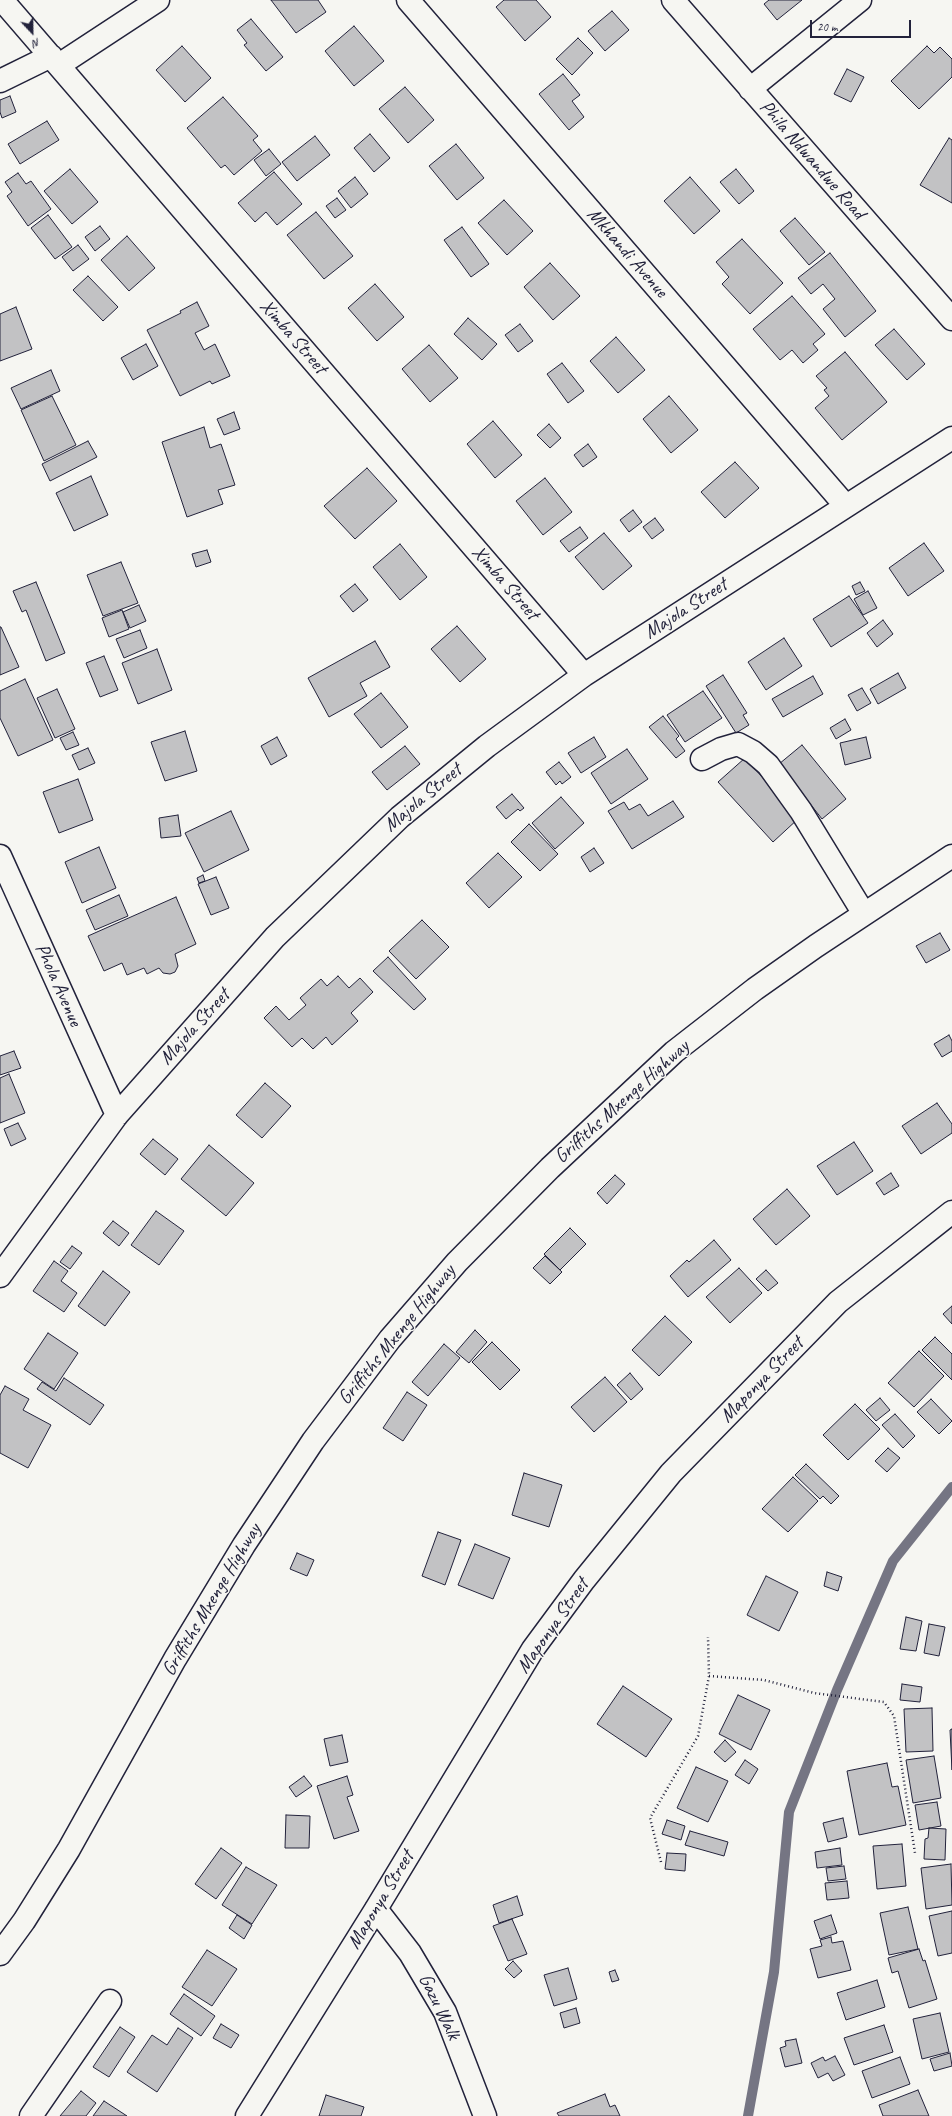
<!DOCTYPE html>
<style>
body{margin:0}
#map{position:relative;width:952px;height:2116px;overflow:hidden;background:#f6f6f2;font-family:Caveat,sans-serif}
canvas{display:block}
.north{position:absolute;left:12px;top:12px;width:40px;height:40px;-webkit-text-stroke:3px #f6f6f2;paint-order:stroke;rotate:158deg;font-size:11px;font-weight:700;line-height:16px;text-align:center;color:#22223b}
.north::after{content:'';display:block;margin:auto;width:14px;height:18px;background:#22223b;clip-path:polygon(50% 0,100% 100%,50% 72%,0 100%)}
.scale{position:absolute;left:810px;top:20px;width:101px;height:18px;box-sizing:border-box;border:2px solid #22223b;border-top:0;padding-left:5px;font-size:12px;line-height:14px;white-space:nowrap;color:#22223b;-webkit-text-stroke:3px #f6f6f2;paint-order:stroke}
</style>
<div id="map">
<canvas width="952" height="2116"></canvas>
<div class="north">N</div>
<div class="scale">20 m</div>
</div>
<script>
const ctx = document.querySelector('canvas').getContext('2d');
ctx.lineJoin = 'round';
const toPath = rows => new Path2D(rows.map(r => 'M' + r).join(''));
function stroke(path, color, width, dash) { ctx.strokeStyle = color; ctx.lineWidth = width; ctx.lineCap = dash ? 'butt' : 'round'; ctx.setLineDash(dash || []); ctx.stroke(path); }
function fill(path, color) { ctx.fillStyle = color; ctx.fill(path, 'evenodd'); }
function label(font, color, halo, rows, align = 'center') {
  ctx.font = font + ' Caveat,sans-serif'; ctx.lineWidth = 3; ctx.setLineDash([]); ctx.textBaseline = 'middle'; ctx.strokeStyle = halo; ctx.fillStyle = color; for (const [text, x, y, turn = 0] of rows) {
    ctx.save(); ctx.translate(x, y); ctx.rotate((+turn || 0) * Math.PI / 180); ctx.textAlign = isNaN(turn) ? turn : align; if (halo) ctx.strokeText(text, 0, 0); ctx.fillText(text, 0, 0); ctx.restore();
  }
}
const stream = toPath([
 [748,2116,774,1972,789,1812,837,1690,893,1561,952,1487]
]);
const building = toPath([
 [271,0,318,0,326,12,296,33,271,0],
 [504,0,536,0,551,17,525,41,496,7,504,0],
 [769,0,802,0,777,20,764,4,769,0],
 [612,11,629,30,605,51,588,31,612,11],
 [251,19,283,57,266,71,244,45,247,43,237,30,251,19],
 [354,26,384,61,354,86,325,51,354,26],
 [578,38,593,53,572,75,556,59,578,38],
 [182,46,211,78,185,102,156,70,182,46],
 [927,46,934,53,940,47,952,59,952,77,919,109,891,81,927,46],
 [847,69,864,77,851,102,834,94,847,69],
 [563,74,580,95,572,101,584,117,569,130,539,94,563,74],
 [405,87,434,120,408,143,379,109,405,87],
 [10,96,16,112,2,118,0,112,0,100,10,96],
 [223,97,258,136,253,140,262,151,234,175,225,165,221,168,187,128,223,97],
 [47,121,59,140,20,164,8,144,47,121],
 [370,134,390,158,374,172,354,148,370,134],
 [315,136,330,155,297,181,282,162,315,136],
 [949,138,952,140,952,203,920,185,949,138],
 [456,144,484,178,457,200,429,166,456,144],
 [269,149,281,164,266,176,254,160,269,149],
 [70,169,98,202,72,224,44,191,70,169],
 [736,169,754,191,739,204,720,182,736,169],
 [274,172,302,204,277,225,266,212,255,222,238,203,274,172],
 [18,173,26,184,31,181,51,209,28,226,7,196,12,192,5,182,18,173],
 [355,177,368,194,351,208,338,191,355,177],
 [690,177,720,211,694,234,664,201,690,177],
 [337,198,346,210,335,218,326,206,337,198],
 [504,200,533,231,507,255,478,223,504,200],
 [316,212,353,256,324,279,287,235,316,212],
 [48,215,72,247,55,259,31,228,48,215],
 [795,218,825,252,809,265,780,231,795,218],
 [100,226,110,239,95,251,85,237,100,226],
 [462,227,489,264,471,277,444,240,462,227],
 [127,236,155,268,129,291,101,260,127,236],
 [742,239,783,283,750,314,722,284,729,277,716,262,742,239],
 [78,245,89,259,73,271,62,257,78,245],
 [830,253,876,311,845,337,823,309,835,299,823,284,811,294,798,278,830,253],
 [550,263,580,296,553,320,524,287,550,263],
 [88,276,118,307,103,321,73,290,88,276],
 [375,284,404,317,377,341,348,308,375,284],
 [792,296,825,334,813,344,818,350,803,363,792,350,780,360,753,329,792,296],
 [197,302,209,326,195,333,204,350,215,344,230,376,212,384,210,381,180,396,147,330,181,313,180,311,197,302],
 [16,307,32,349,0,361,0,314,16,307],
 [468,318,497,344,482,360,454,334,468,318],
 [520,324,533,341,518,352,505,335,520,324],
 [894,329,925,364,907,380,875,345,894,329],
 [616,337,645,370,618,393,590,361,616,337],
 [146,344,158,366,133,380,121,358,146,344],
 [429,345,458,378,430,402,402,369,429,345],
 [845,352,887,402,842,440,815,408,829,396,824,390,827,388,816,376,845,352],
 [562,363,584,391,568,403,547,374,562,363],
 [51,370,60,391,21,409,11,388,51,370],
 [52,396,76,445,44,461,21,410,52,396],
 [669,396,698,430,671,453,643,419,669,396],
 [234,412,240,429,224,435,217,419,234,412],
 [493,421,522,455,495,478,467,444,493,421],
 [549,424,561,438,550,448,537,435,549,424],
 [204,427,210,448,221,444,235,485,218,490,223,504,187,517,162,442,204,427],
 [88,441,97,457,50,481,42,464,88,441],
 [588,444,597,457,583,467,574,455,588,444],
 [735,462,759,488,725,518,701,492,735,462],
 [367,468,397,501,355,539,324,506,367,468],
 [91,476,108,515,74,531,56,493,91,476],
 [545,478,572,512,543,535,516,501,545,478],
 [633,510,642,522,629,532,620,520,633,510],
 [655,518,664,530,652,539,643,527,655,518],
 [580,527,588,538,569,552,560,541,580,527],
 [604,533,632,566,603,590,575,557,604,533],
 [924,543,944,571,908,596,889,568,924,543],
 [400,544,427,577,400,600,373,567,400,544],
 [207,550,211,562,196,567,192,554,207,550],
 [121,562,138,603,103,616,87,575,121,562],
 [36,582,65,653,46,661,26,610,22,612,13,591,36,582],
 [860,582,865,591,856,595,852,586,860,582],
 [355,584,368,600,353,612,340,596,355,584],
 [868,591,877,608,863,615,854,599,868,591],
 [849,596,868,623,831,647,813,619,849,596],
 [139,605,146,621,130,628,123,612,139,605],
 [122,610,129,629,109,637,102,618,122,610],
 [883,620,893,634,877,647,867,633,883,620],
 [457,626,486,659,460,682,431,649,457,626],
 [0,627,1,627,19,667,0,675,0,627],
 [140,630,147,648,124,658,116,639,140,630],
 [784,638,802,666,766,690,748,662,784,638],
 [375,641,390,667,360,683,367,696,329,717,308,678,375,641],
 [157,649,172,690,138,704,122,663,157,649],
 [104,656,118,690,100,697,86,663,104,656],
 [898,673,906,688,878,704,870,689,898,673],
 [723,675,747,713,743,715,749,725,736,733,706,686,723,675],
 [813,676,823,694,783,717,772,699,813,676],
 [25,679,53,740,18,756,0,718,0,691,25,679],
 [862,688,871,703,857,711,848,695,862,688],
 [57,689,75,729,55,738,37,698,57,689],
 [703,691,722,718,685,742,667,715,703,691],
 [381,693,408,727,381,748,354,714,381,693],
 [663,716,679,736,676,739,685,751,676,758,649,727,663,716],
 [845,719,851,730,836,739,830,728,845,719],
 [185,731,197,771,165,781,151,742,185,731],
 [73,732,79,745,66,750,60,738,73,732],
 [277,737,287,756,271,765,261,746,277,737],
 [594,737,606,757,581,773,568,753,594,737],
 [866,737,871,758,845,765,840,743,866,737],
 [802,745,846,799,822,819,779,764,802,745],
 [405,746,420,764,387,790,372,772,405,746],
 [88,748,95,763,79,770,72,755,88,748],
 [627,749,648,779,611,804,591,773,627,749],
 [745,758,799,818,773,842,718,782,745,758],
 [559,762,571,777,562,784,560,781,556,785,546,772,559,762],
 [78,779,93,820,59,833,43,792,78,779],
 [512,794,524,808,520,811,518,809,506,819,496,807,512,794],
 [561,797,584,823,555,849,532,823,561,797],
 [673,801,684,817,632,849,608,811,624,802,629,810,640,804,648,816,673,801],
 [231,811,249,850,204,872,185,833,231,811],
 [178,815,181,836,161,838,159,818,178,815],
 [529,824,558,854,540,871,511,842,529,824],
 [99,847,116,888,82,903,65,862,99,847],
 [594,848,604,863,590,872,581,857,594,848],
 [498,853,522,877,489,908,466,883,498,853],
 [203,875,205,881,199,883,197,878,203,875],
 [216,877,229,908,211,915,198,884,216,877],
 [119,895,128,916,95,930,86,910,119,895],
 [176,897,196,944,175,954,178,966,175,972,170,974,163,973,159,968,147,974,144,968,127,975,122,963,104,971,88,936,176,897],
 [422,920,449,947,416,979,389,951,422,920],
 [940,933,950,950,926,963,916,946,940,933],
 [388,957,426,999,414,1010,373,971,388,957],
 [338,976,349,988,360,978,373,992,351,1013,358,1021,332,1045,326,1037,313,1049,302,1038,292,1047,264,1018,276,1006,289,1020,306,1005,300,998,321,979,327,986,338,976],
 [949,1035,952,1041,952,1051,942,1057,934,1044,949,1035],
 [14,1051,21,1068,0,1075,0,1056,14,1051],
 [9,1074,25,1113,0,1123,0,1078,9,1074],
 [265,1083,291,1106,262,1138,236,1115,265,1083],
 [937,1103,952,1124,952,1133,921,1154,902,1126,937,1103],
 [18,1123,26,1139,11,1146,4,1129,18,1123],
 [153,1139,178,1159,165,1175,140,1154,153,1139],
 [854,1142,873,1171,837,1195,817,1166,854,1142],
 [209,1145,254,1183,226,1216,181,1179,209,1145],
 [891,1173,899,1186,884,1195,876,1183,891,1173],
 [615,1175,625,1184,607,1204,597,1193,615,1175],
 [787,1189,810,1216,776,1245,753,1219,787,1189],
 [156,1211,184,1231,159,1265,131,1245,156,1211],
 [113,1221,129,1233,119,1246,103,1233,113,1221],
 [570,1228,586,1244,560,1270,544,1254,570,1228],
 [714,1240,731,1260,688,1297,670,1276,687,1260,689,1262,714,1240],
 [72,1246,82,1253,70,1269,60,1262,72,1246],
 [545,1256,562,1272,550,1284,533,1268,545,1256],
 [54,1261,68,1271,61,1281,77,1293,64,1312,33,1291,54,1261],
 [739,1268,762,1293,730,1323,706,1297,739,1268],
 [766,1270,778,1283,768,1291,756,1279,766,1270],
 [103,1271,130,1292,105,1326,78,1306,103,1271],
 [952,1306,952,1324,943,1314,952,1306],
 [665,1316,692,1342,659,1376,632,1350,665,1316],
 [475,1330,487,1342,469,1363,456,1352,475,1330],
 [48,1333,78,1353,54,1389,24,1369,48,1333],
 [935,1337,952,1354,952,1380,922,1350,935,1337],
 [492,1342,520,1370,500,1390,472,1362,492,1342],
 [444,1344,460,1358,428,1396,412,1382,444,1344],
 [919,1351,944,1376,914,1407,888,1383,919,1351],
 [630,1373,643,1389,631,1400,617,1385,630,1373],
 [605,1377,627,1402,594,1432,571,1407,605,1377],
 [64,1378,104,1405,90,1425,37,1389,42,1382,56,1391,64,1378],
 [5,1386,29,1399,23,1410,51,1425,28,1468,0,1453,0,1395,5,1386],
 [407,1392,427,1405,403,1441,383,1428,407,1392],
 [880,1398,890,1410,876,1421,866,1410,880,1398],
 [931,1399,952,1421,939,1434,917,1412,931,1399],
 [855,1404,880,1429,848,1460,823,1435,855,1404],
 [895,1414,915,1436,903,1448,882,1425,895,1414],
 [888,1448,900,1458,887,1472,875,1461,888,1448],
 [806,1464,839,1496,831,1504,823,1496,820,1499,795,1475,806,1464],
 [524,1473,562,1485,549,1527,512,1515,524,1473],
 [793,1477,818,1501,788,1532,762,1509,793,1477],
 [438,1532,461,1540,445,1585,422,1576,438,1532],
 [475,1544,510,1558,493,1599,458,1585,475,1544],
 [297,1553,314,1560,307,1576,290,1569,297,1553],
 [827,1572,842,1577,838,1591,824,1586,827,1572],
 [766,1576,798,1592,779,1631,747,1615,766,1576],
 [906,1617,922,1621,916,1651,900,1649,906,1617],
 [929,1624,945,1627,939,1656,924,1653,929,1624],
 [902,1684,922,1687,920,1702,900,1700,902,1684],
 [623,1686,672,1719,646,1757,597,1724,623,1686],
 [738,1695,770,1710,751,1750,719,1734,738,1695],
 [932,1708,933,1751,906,1752,904,1709,932,1708],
 [952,1729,952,1770,950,1730,952,1729],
 [342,1735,348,1762,330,1766,324,1739,342,1735],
 [725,1740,736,1752,725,1762,714,1752,725,1740],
 [934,1756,941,1798,913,1803,906,1760,934,1756],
 [745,1760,758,1769,749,1784,735,1775,745,1760],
 [887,1763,892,1787,898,1786,906,1825,859,1835,847,1771,887,1763],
 [696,1767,728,1781,708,1822,677,1808,696,1767],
 [304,1776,312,1786,296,1797,289,1787,304,1776],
 [347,1776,353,1795,347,1797,359,1831,334,1839,317,1786,347,1776],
 [937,1802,941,1826,919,1830,915,1805,937,1802],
 [286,1815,310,1816,309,1848,285,1848,286,1815],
 [843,1818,847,1837,828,1842,823,1823,843,1818],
 [667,1820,685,1826,681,1840,662,1834,667,1820],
 [929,1828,946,1829,945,1860,924,1859,925,1839,928,1838,929,1828],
 [690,1831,728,1842,724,1856,685,1845,690,1831],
 [902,1844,906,1886,877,1889,873,1846,902,1844],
 [221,1848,242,1863,216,1899,195,1884,221,1848],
 [840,1848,842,1865,817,1868,815,1852,840,1848],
 [667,1853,686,1854,685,1871,665,1869,667,1853],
 [951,1864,952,1905,926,1909,921,1868,951,1864],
 [844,1866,846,1879,828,1881,826,1868,844,1866],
 [246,1867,277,1885,252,1924,222,1905,246,1867],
 [847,1881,849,1898,827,1900,825,1883,847,1881],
 [517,1896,523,1915,499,1923,493,1905,517,1896],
 [908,1907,918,1949,889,1955,880,1913,908,1907],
 [952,1911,952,1953,938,1956,929,1916,952,1911],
 [237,1915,252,1925,244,1939,229,1928,237,1915],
 [831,1915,837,1933,820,1939,814,1921,831,1915],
 [512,1919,527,1954,508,1961,493,1926,512,1919],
 [831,1937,832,1943,843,1941,851,1970,818,1978,810,1949,822,1946,820,1940,831,1937],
 [919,1949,923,1961,925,1960,937,1999,909,2008,898,1971,892,1973,888,1958,919,1949],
 [207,1950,237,1969,212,2006,182,1987,207,1950],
 [513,1961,522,1971,514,1978,505,1969,513,1961],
 [568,1968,577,1999,554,2006,544,1975,568,1968],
 [615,1970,619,1980,612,1982,609,1972,615,1970],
 [877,1980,885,2007,846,2020,837,1993,877,1980],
 [184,1994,215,2016,201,2036,170,2014,184,1994],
 [576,2008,580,2023,564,2028,560,2013,576,2008],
 [940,2013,949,2052,922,2059,913,2019,940,2013],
 [221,2024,239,2035,231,2048,213,2038,221,2024],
 [884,2025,893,2052,854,2065,844,2038,884,2025],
 [120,2027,135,2037,109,2077,93,2067,120,2027],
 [178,2028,193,2038,157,2092,127,2072,152,2035,167,2045,178,2028],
 [796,2039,802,2063,785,2067,780,2048,786,2046,785,2041,796,2039],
 [950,2053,952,2066,934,2071,930,2059,950,2053],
 [835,2056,845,2075,833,2081,828,2073,818,2078,811,2063,823,2057,825,2061,835,2056],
 [900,2057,910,2084,872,2098,862,2071,900,2057],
 [918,2090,929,2116,883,2116,879,2105,918,2090],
 [81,2091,96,2103,86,2116,60,2116,81,2091],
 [605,2094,610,2107,615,2105,620,2116,559,2116,557,2113,605,2094],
 [326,2095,364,2107,361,2116,319,2116,326,2095],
 [104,2101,127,2116,93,2116,104,2101]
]);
const path = toPath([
 [709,1676,764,1680,814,1693,884,1702,894,1716,915,1853],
 [661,1862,650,1818,698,1736,709,1676,708,1637]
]);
const minor = toPath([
 [2,0,584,675],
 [408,0,845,505],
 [673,0,952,319],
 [59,65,158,0],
 [0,81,51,56],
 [750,89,860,0],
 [702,759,721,749,738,744,753,752,768,765,801,811,864,914],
 [0,856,117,1115],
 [0,1276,117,1115,275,937,400,817,487,746,584,675,952,438],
 [376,1909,410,1953,445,2012,485,2116],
 [0,1954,24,1921,69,1849,175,1659,244,1545,313,1441,390,1339,457,1262,550,1168,674,1052,755,989,816,946,952,856],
 [31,2116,110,2001],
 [247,2116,376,1909,533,1649,584,1580,671,1473,838,1302,952,1212]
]);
const streetNames = [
 ["Phila Ndwandwe Road",812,160,49],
 ["Mkhandi Avenue",627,253,49],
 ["Ximba Street",293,337,49],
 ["Ximba Street",505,583,49],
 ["Majola Street",686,609,-33],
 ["Majola Street",423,798,-40],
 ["Phola Avenue",58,985,66],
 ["Majola Street",195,1027,-48],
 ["Griffiths Mxenge Highway",622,1102,-42],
 ["Griffiths Mxenge Highway",397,1335,-51],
 ["Maponya Street",762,1380,-46],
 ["Griffiths Mxenge Highway",212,1600,-59],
 ["Maponya Street",553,1626,-55],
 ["Maponya Street",381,1900,-59],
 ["Gazu Walk",439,2007,64]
];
stroke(stream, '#757583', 10);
fill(building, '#c2c2c4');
stroke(building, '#22223b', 1);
stroke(minor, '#22223b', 25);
stroke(path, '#22223b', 2.5, [1, 3]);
stroke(minor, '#f6f6f2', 22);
label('20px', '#22223b', '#f6f6f2', streetNames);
</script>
